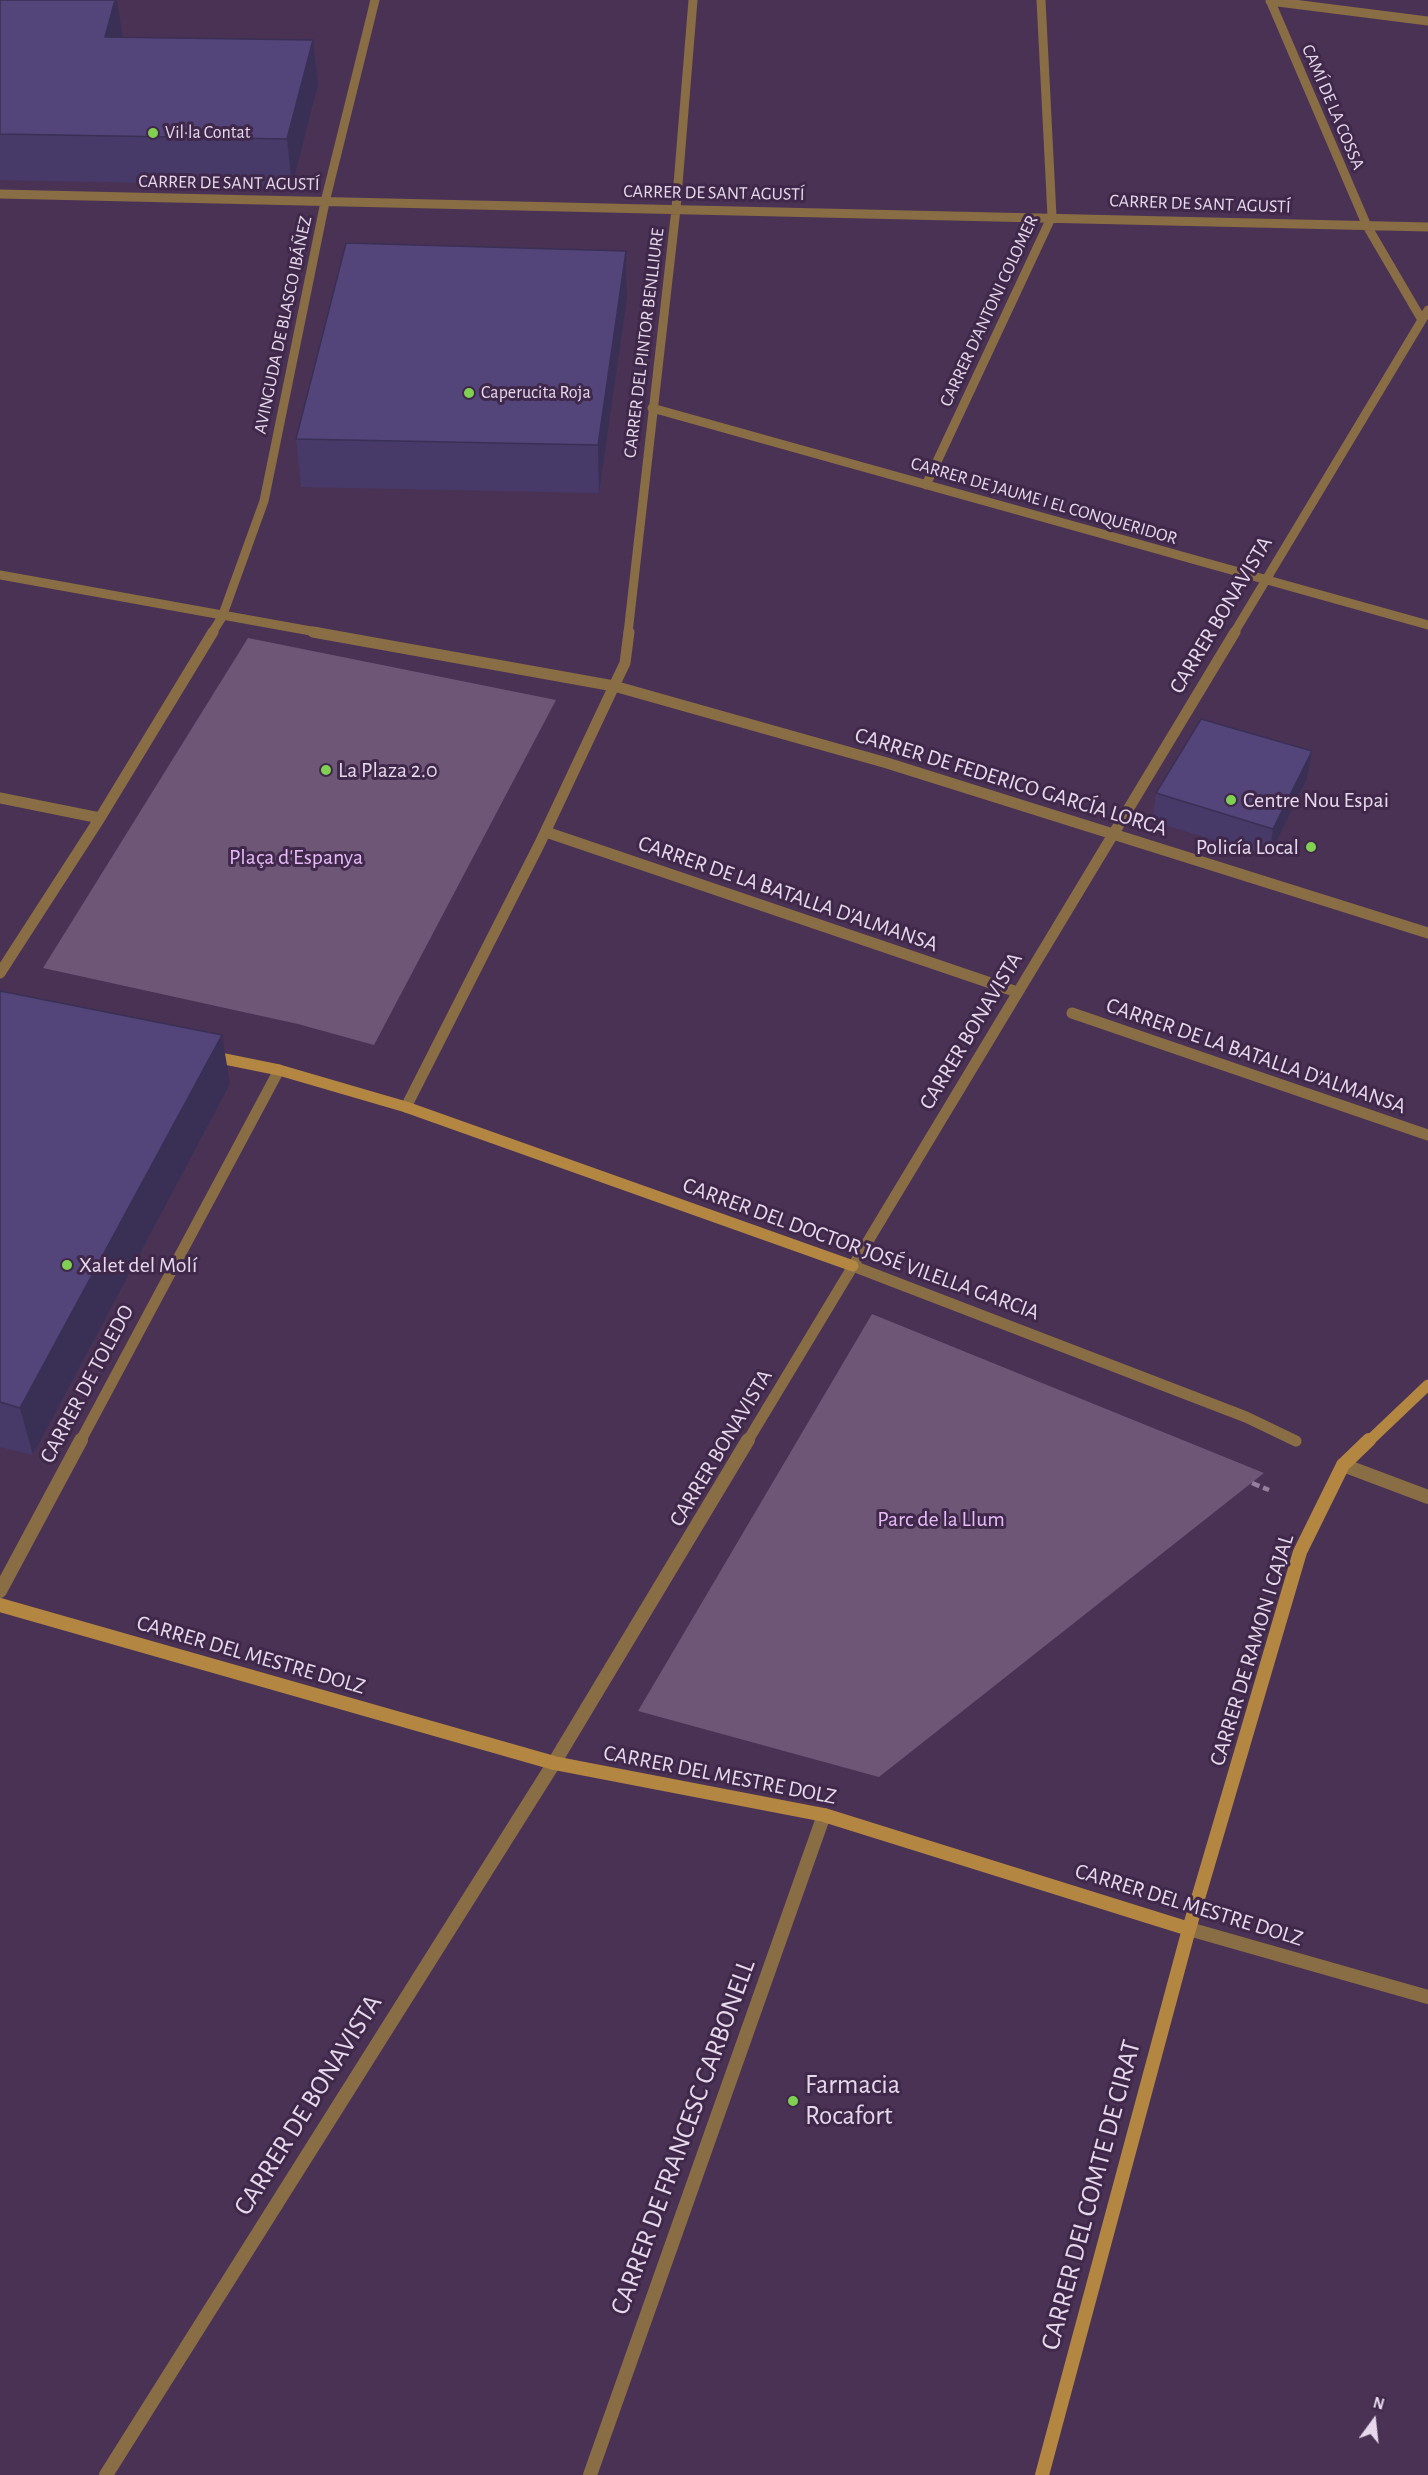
<!DOCTYPE html>
<meta charset="utf-8">
<style>
body{margin:0}
#map{position:relative;width:1428px;height:2475px;overflow:hidden;background:#4a3254;font-family:"Alegreya Sans",sans-serif}
canvas{display:block}
.north{position:absolute;left:1344px;top:2391px;width:60px;height:60px;-webkit-text-stroke:4px #3f2849;paint-order:stroke;rotate:15deg;font-size:16px;font-weight:700;line-height:24px;text-align:center;color:#e7d8ed}
.north::after{content:'';display:block;margin:auto;width:21px;height:27px;background:#e7d8ed;clip-path:polygon(50% 0,100% 100%,50% 72%,0 100%)}
</style>
<div id="map">
<canvas width="1428" height="2475"></canvas>
<div class="north">N</div>
</div>
<script>
const ctx = document.querySelector('canvas').getContext('2d');
ctx.lineJoin = 'round';
function fill(path, color) { ctx.fillStyle = color; ctx.fill(path, 'evenodd'); }
const toPath = rows => new Path2D(rows.map(r => 'M' + r).join(''));
function stroke(path, color, width, dash) { ctx.strokeStyle = color; ctx.lineWidth = width; ctx.lineCap = dash ? 'butt' : 'round'; ctx.setLineDash(dash || []); ctx.stroke(path); }
function label(font, color, halo, rows, align = 'center') {
  ctx.font = font + ' "Alegreya Sans",sans-serif'; ctx.lineWidth = 6; ctx.setLineDash([]); ctx.textBaseline = 'middle'; ctx.strokeStyle = halo; ctx.fillStyle = color; for (const [text, x, y, turn = 0] of rows) {
    ctx.save(); ctx.translate(x, y); ctx.rotate((+turn || 0) * Math.PI / 180); ctx.textAlign = isNaN(turn) ? turn : align; if (halo) ctx.strokeText(text, 0, 0); ctx.fillText(text, 0, 0); ctx.restore();
  }
}
const green = toPath([
 [248,638,556,700,374,1045,298,1024,43,968],
 [872,1314,1264,1473,879,1777,638,1711]
]);
const path = toPath([
 [1252,1483,1269,1490]
]);
const streetFar2 = toPath([
 [1270,0,1367,226,1422,320],
 [1270,1,1428,21],
 [0,194,1428,227],
 [652,408,1428,625],
 [926,485,1052,216,1041,0],
 [0,575,322,633],
 [212,633,222,617,264,501,325,202,375,0],
 [628,633,676,209,693,0],
 [1234,633,1428,310]
]);
const streetFar1 = toPath([
 [313,632,614,686,540,843,406,1107],
 [629,632,625,663,614,686,887,763,1428,933],
 [0,798,100,818],
 [546,832,1017,992],
 [0,973,100,818,213,632],
 [1072,1013,1428,1135],
 [853,1266,1246,1417,1296,1441],
 [80,1442,279,1070],
 [747,1442,1235,632]
]);
const street = toPath([
 [1343,1465,1428,1497],
 [0,1591,81,1440],
 [1189,1929,1428,1997],
 [106,2475,554,1763,748,1440],
 [590,2475,824,1815]
]);
const secondaryFar1 = toPath([
 [210,1056,279,1070,406,1107,853,1266],
 [1368,1442,1428,1385]
]);
const secondary = toPath([
 [0,1605,554,1763,824,1815,1189,1929],
 [1042,2475,1189,1929,1300,1552,1343,1465,1369,1440]
]);
const wall = toPath([
 [0,0,123,37,313,40,318,85,292,186,0,180],
 [626,251,627,299,599,493,301,487,296,439],
 [1307,779,1269,857,1152,821,1156,793],
 [0,991,230,1084,33,1455,0,1447]
]);
const shadedWall = toPath([
 [115,0,117,0,123,39,105,37],
 [313,40,318,85,292,186,287,139],
 [626,251,627,299,599,493,598,445],
 [1312,751,1307,779,1269,857,1273,829],
 [222,1035,230,1084,33,1455,20,1408]
]);
const building = toPath([
 [0,0,115,0,105,37,313,40,287,139,0,134,0,0],
 [346,243,626,251,598,445,296,439,346,243],
 [1201,719,1312,751,1273,829,1156,793,1201,719],
 [0,991,222,1035,20,1408,0,1402,0,991]
]);
const markers = [
 [153,133,6,"#80d051"],
 [469,393,6,"#80d051"],
 [326,770,6,"#80d051"],
 [1231,800,6,"#80d051"],
 [1311,847,6,"#80d051"],
 [67,1265,6,"#80d051"],
 [793,2101,6,"#80d051"]
];
const farStreetnames = [
 ["CAMÍ DE LA COSSA",1333,107,67],
 ["CARRER DE SANT AGUSTÍ",229,183,1],
 ["CARRER DE SANT AGUSTÍ",714,193,1],
 ["CARRER DE SANT AGUSTÍ",1200,204,2],
 ["CARRER D'ANTONI COLOMER",989,311,-65],
 ["AVINGUDA DE BLASCO IBÁÑEZ",283,325,-78],
 ["CARRER DEL PINTOR BENLLIURE",644,343,-83],
 ["CARRER DE JAUME I EL CONQUERIDOR",1044,501,16]
];
const farPoinames = [
 ["Vil·la Contat",165,133],
 ["Caperucita Roja",481,393]
];
const streetNames = [
 ["CARRER BONAVISTA",1221,615,-59],
 ["CARRER DE FEDERICO GARCÍA LORCA",1011,782,17],
 ["CARRER DE LA BATALLA D'ALMANSA",788,894,19],
 ["CARRER BONAVISTA",971,1031,-59],
 ["CARRER DE LA BATALLA D'ALMANSA",1256,1056,19],
 ["CARRER DEL DOCTOR JOSÉ VILELLA GARCIA",861,1249,20],
 ["CARRER DE TOLEDO",87,1384,-62],
 ["CARRER BONAVISTA",721,1448,-59],
 ["CARRER DE RAMON I CAJAL",1252,1650,-73],
 ["CARRER DEL MESTRE DOLZ",251,1655,16],
 ["CARRER DEL MESTRE DOLZ",720,1775,11],
 ["CARRER DEL MESTRE DOLZ",1189,1905,17]
];
const poiNames = [
 ["La Plaza 2.0",338,770],
 ["Centre Nou Espai",1243,800],
 ["Policía Local",1299,847,"right"],
 ["Xalet del Molí",79,1265]
];
const parkNames = [
 ["Plaça d'Espanya",296,857],
 ["Parc de la Llum",941,1519]
];
const nearPoinames = [
 ["Farmacia",805,2085],
 ["Rocafort",805,2116]
];
const nearStreetnames = [
 ["CARRER DE BONAVISTA",308,2105,-58],
 ["CARRER DE FRANCESC CARBONELL",683,2137,-70],
 ["CARRER DEL COMTE DE CIRAT",1091,2195,-75]
];
fill(green, '#6e5677');
stroke(path, '#94809c', 4.5, [8, 4]);
stroke(streetFar2, '#896d44', 9);
stroke(streetFar1, '#896d44', 11);
stroke(street, '#896d44', 14);
stroke(secondaryFar1, '#b38642', 11);
stroke(secondary, '#b38642', 14);
fill(wall, '#473a69');
fill(shadedWall, '#3a3055');
fill(building, '#53447a');
stroke(building, '#3a3055', 1.5);
for (const [x, y, r, color] of markers) { const dot = new Path2D(); dot.arc(x, y, r, 0, 2 * Math.PI); ctx.fillStyle = color; ctx.fill(dot); stroke(dot, '#3f2849', 2); }
label('18px', '#e7d8ed', '#3f2849', farStreetnames);
label('18px', '#e7d8ed', '#3f2849', farPoinames, 'left');
label('22px', '#e7d8ed', '#3f2849', streetNames);
label('22px', '#e7d8ed', '#3f2849', poiNames, 'left');
label('22px', '#e6bbf8', '#3f2849', parkNames);
label('27px', '#e7d8ed', '#3f2849', nearPoinames, 'left');
label('27px', '#e7d8ed', '#3f2849', nearStreetnames);
</script>
